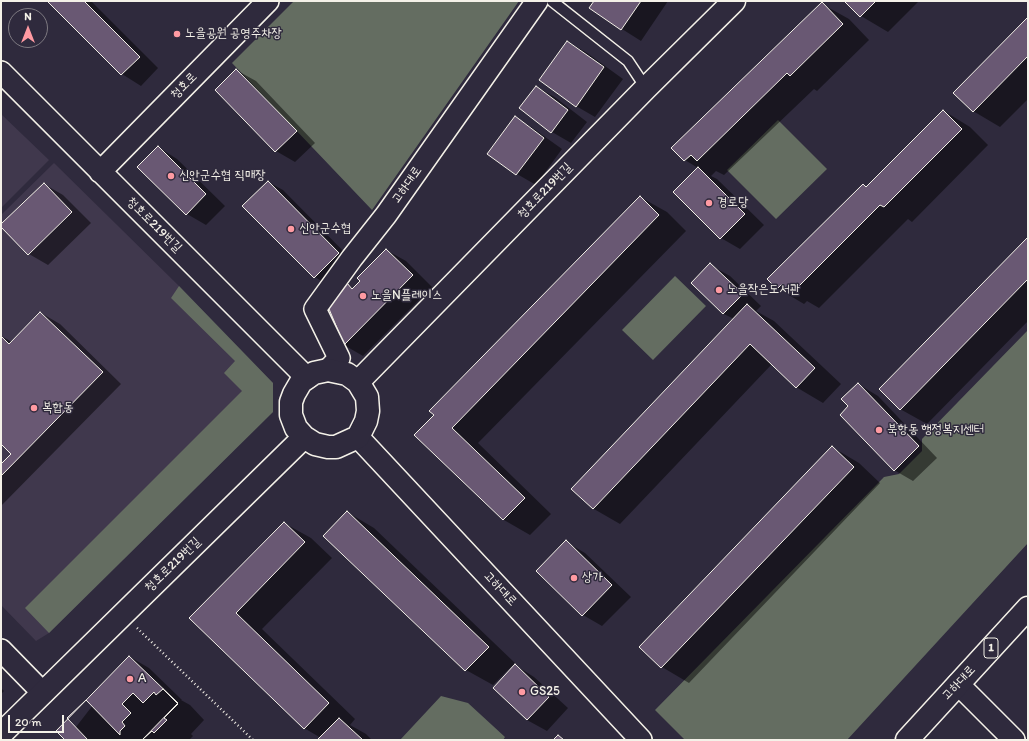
<!DOCTYPE html>
<meta charset="utf-8">
<style>
body{margin:0}
#map{position:relative;width:1029px;height:741px;overflow:hidden;background:#2f2a3d;font-family:Itim,sans-serif}
canvas{display:block}
.frame{position:absolute;inset:0;border:2px solid #f4f1e8;pointer-events:none}
.north{position:absolute;left:8px;top:8px;width:40px;height:40px;box-sizing:border-box;background:#2f2a3d;border:1px solid #7e7a81;border-radius:50%;rotate:0deg;font-size:11px;font-weight:700;line-height:16px;text-align:center;color:#f4f1e8}
.north::after{content:'';display:block;margin:auto;width:14px;height:18px;background:#ff9aa2;clip-path:polygon(50% 0,100% 100%,50% 72%,0 100%)}
.scale{position:absolute;left:8px;top:715px;width:56px;height:18px;box-sizing:border-box;border:2px solid #f4f1e8;border-top:0;padding-left:5px;font-size:12px;line-height:14px;white-space:nowrap;color:#f4f1e8;-webkit-text-stroke:3px #2f2a3d;paint-order:stroke}
</style>
<div id="map">
<canvas width="1029" height="741"></canvas>
<div class="frame"></div>
<div class="north">N</div>
<div class="scale">20 m</div>
</div>
<script>
const ctx = document.querySelector('canvas').getContext('2d');
ctx.lineJoin = 'round';
function fill(path, color) { ctx.fillStyle = color; ctx.fill(path, 'evenodd'); }
const toPath = rows => new Path2D(rows.map(r => 'M' + r).join(''));
function stroke(path, color, width, dash) { ctx.strokeStyle = color; ctx.lineWidth = width; ctx.lineCap = dash ? 'butt' : 'round'; ctx.setLineDash(dash || []); ctx.stroke(path); }
function label(font, color, halo, rows, align = 'center') {
  ctx.font = font + ' Itim,"Poor Story",sans-serif'; ctx.lineWidth = 3; ctx.setLineDash([]); ctx.textBaseline = 'middle'; ctx.strokeStyle = halo; ctx.fillStyle = color; for (const [text, x, y, turn = 0] of rows) {
    ctx.save(); ctx.translate(x, y); ctx.rotate((+turn || 0) * Math.PI / 180); ctx.textAlign = isNaN(turn) ? turn : align; if (halo) ctx.strokeText(text, 0, 0); ctx.fillText(text, 0, 0); ctx.restore();
  }
}
const built = toPath([
 [1,114,49,160,1,208],
 [54,163,179,286,273,383,273,412,49,633,36,641,1,605,1,215]
]);
const green = toPath([
 [294,1,519,1,372,210,232,63],
 [778,120,827,169,776,219,727,170],
 [675,276,706,306,653,360,622,330],
 [179,286,273,383,273,412,49,633,25,608,242,391,224,373,235,361,171,298],
 [1028,330,1028,543,847,740,685,740,655,710,884,477,899,474,922,451,922,439],
 [441,696,468,703,505,737,503,740,400,740]
]);
const shadow = toPath([
 [49,1,91,1,158,68,141,86,122,74],
 [595,1,668,1,641,41,622,29,591,8],
 [846,1,919,1,888,32,861,16],
 [822,4,849,19,869,40,817,91,814,89,724,175,716,171,711,176,717,179,764,225,740,249,721,238,698,168,685,160],
 [1028,18,1028,99,1000,127,973,111],
 [568,42,587,53,623,79,595,117,576,106],
 [236,70,256,81,315,143,295,162,276,151],
 [537,87,556,98,587,122,571,143,552,132],
 [944,111,970,127,988,145,912,222,908,219,819,308,807,301,804,304,777,288],
 [515,117,534,129,562,149,536,185,517,174],
 [158,147,177,159,225,206,206,225,187,214],
 [268,182,283,190,354,262,329,286,315,277],
 [44,184,63,195,91,223,48,265,29,254,1,226],
 [640,197,667,212,686,231,478,443,551,514,530,535,504,520,416,435],
 [1028,238,1028,321,927,424,900,409],
 [386,250,406,261,432,287,363,356,344,345,328,304,347,285,354,289],
 [710,265,730,276,761,306,756,311,774,321,841,384,823,403,796,387,772,364,620,524,594,509,573,489,734,319,724,314,692,283],
 [41,313,60,324,121,384,1,506,1,465,12,454,1,443,1,336,12,342],
 [858,384,878,396,937,458,913,481,894,470,850,406],
 [832,447,859,463,880,483,689,683,662,667,641,647],
 [347,512,374,528,515,663,493,685,466,670,325,536],
 [284,523,311,538,332,558,262,629,355,719,350,725,366,734,372,740,319,740,321,738,304,728,191,618],
 [566,542,585,553,631,597,602,626,583,615],
 [130,657,149,668,182,700,181,700,190,705,204,720,191,734,193,736,189,740,66,740],
 [515,665,534,677,568,708,547,731,527,720],
 [1,688,4,691,1,694]
]);
const building = toPath([
 [47,1,84,1,140,57,121,75,47,1],
 [594,1,641,1,621,30,589,8,594,1],
 [844,1,876,1,860,17,844,1],
 [822,2,843,24,790,76,787,73,697,161,691,155,684,161,671,148,822,2],
 [1028,17,1028,56,973,112,953,93,1028,17],
 [567,41,604,67,576,107,539,80,567,41],
 [236,69,297,131,275,152,215,90,236,69],
 [536,86,568,110,551,133,519,108,536,86],
 [943,110,962,129,884,207,880,205,792,293,782,284,777,289,767,279,863,184,866,187,943,110],
 [515,116,544,138,516,175,487,154,515,116],
 [158,146,206,194,186,215,137,167,158,146],
 [698,167,745,214,720,239,673,192,698,167],
 [268,181,339,253,314,278,242,206,268,181],
 [44,183,72,212,28,255,1,227,1,224,44,183],
 [640,196,659,215,452,428,525,498,503,520,414,435,434,415,429,411,640,196],
 [1028,237,1028,279,900,410,879,389,1028,237],
 [386,249,413,275,344,345,327,304,347,283,352,289,360,281,357,278,386,249],
 [710,263,743,294,723,314,691,283,710,263],
 [747,304,815,368,796,388,750,344,593,509,571,489,747,304],
 [40,312,103,372,1,476,1,464,11,454,1,444,1,336,9,344,40,312],
 [858,383,919,446,894,471,840,415,848,406,841,399,858,383],
 [832,446,854,467,661,668,639,647,832,446],
 [347,511,489,647,465,671,323,536,347,511],
 [284,522,305,542,236,613,329,703,304,729,189,618,284,522],
 [566,540,612,585,582,616,536,571,566,540],
 [129,656,178,703,142,740,65,740,56,731,129,656],
 [515,664,549,697,527,720,493,688,515,664],
 [163,689,178,704,164,718,167,720,154,733,152,731,142,740,88,740,67,718,86,700,120,735,120,731,125,726,122,722,131,713,122,704,133,693,143,703,154,692,156,695,163,689],
 [339,718,363,740,317,740,339,718],
 [558,735,564,740,553,740,558,735]
]);
const path = toPath([
 [137,628,253,740]
]);
const lane = toPath([
 [552,1,628,61,646,88]
]);
const street = toPath([
 [1,72,307,378],
 [100,172,268,1],
 [328,370,339,358,315,309,352,258,386,215,537,1],
 [358,437,641,740],
 [1,650,43,693],
 [958,684,1014,740]
]);
const secondary = toPath([
 [328,370,347,374,358,382,367,397,368,411,366,421,358,437,336,447,328,447,315,444,304,437,296,428,291,415,291,402,294,394,301,382,314,373,328,370],
 [358,382,646,88,734,1],
 [1,734,304,437]
]);
const primary = toPath([
 [907,740,1028,608]
]);
const markers = [
 [177,34,4,"#ff9aa2"],
 [171,176,4,"#ff9aa2"],
 [709,203,4,"#ff9aa2"],
 [291,229,4,"#ff9aa2"],
 [719,290,4,"#ff9aa2"],
 [363,296,4,"#ff9aa2"],
 [34,408,4,"#ff9aa2"],
 [879,430,4,"#ff9aa2"],
 [574,578,4,"#ff9aa2"],
 [130,679,4,"#ff9aa2"],
 [522,692,4,"#ff9aa2"]
];
const shields = [
 [991,648,14]
];
const shieldNames = [
 ["1",991,648]
];
const poiNames = [
 ["노을공원 공영주차장",185,34],
 ["신안군수협 직매장",179,176],
 ["경로당",717,203],
 ["신안군수협",299,229],
 ["노을작은도서관",727,290],
 ["노을N플레이스",371,296],
 ["복합동",42,408],
 ["북항동 행정복지센터",887,430],
 ["상가",582,578],
 ["A",138,679],
 ["GS25",530,692]
];
const streetNames = [
 ["청호로",184,86,-45],
 ["고하대로",407,185,-55],
 ["청호로219번길",545,191,-46],
 ["청호로219번길",154,225,45],
 ["청호로219번길",173,565,-44],
 ["고하대로",500,589,47],
 ["고하대로",959,683,-47]
];
fill(built, '#40384d');
fill(green, '#646d61');
fill(shadow, '#0007');
fill(building, '#695873');
stroke(building, '#f4f1e8', 1);
stroke(lane, '#f4f1e8', 13);
stroke(street, '#f4f1e8', 24);
stroke(secondary, '#f4f1e8', 25);
stroke(primary, '#f4f1e8', 25);
stroke(path, '#f4f1e8', 2.5, [1, 3]);
stroke(lane, '#2f2a3d', 10);
stroke(street, '#2f2a3d', 21);
stroke(secondary, '#2f2a3d', 22);
stroke(primary, '#2f2a3d', 22);
for (const [x, y, r, color] of markers) { const dot = new Path2D(); dot.arc(x, y, r, 0, 2 * Math.PI); ctx.fillStyle = color; ctx.fill(dot); stroke(dot, '#2f2a3d', 1.5); }
for (const [x, y, w] of shields) { const box = new Path2D(); box.roundRect(x - w / 2, y - 10, w, 20, 3); ctx.fillStyle = '#2f2a3d'; ctx.fill(box); stroke(box, '#f4f1e8', 1); }
label('bold 12px', '#f4f1e8', null, shieldNames);
label('13px', '#f4f1e8', '#2f2a3d', poiNames, 'left');
label('13px', '#f4f1e8', '#2f2a3d', streetNames);
</script>
